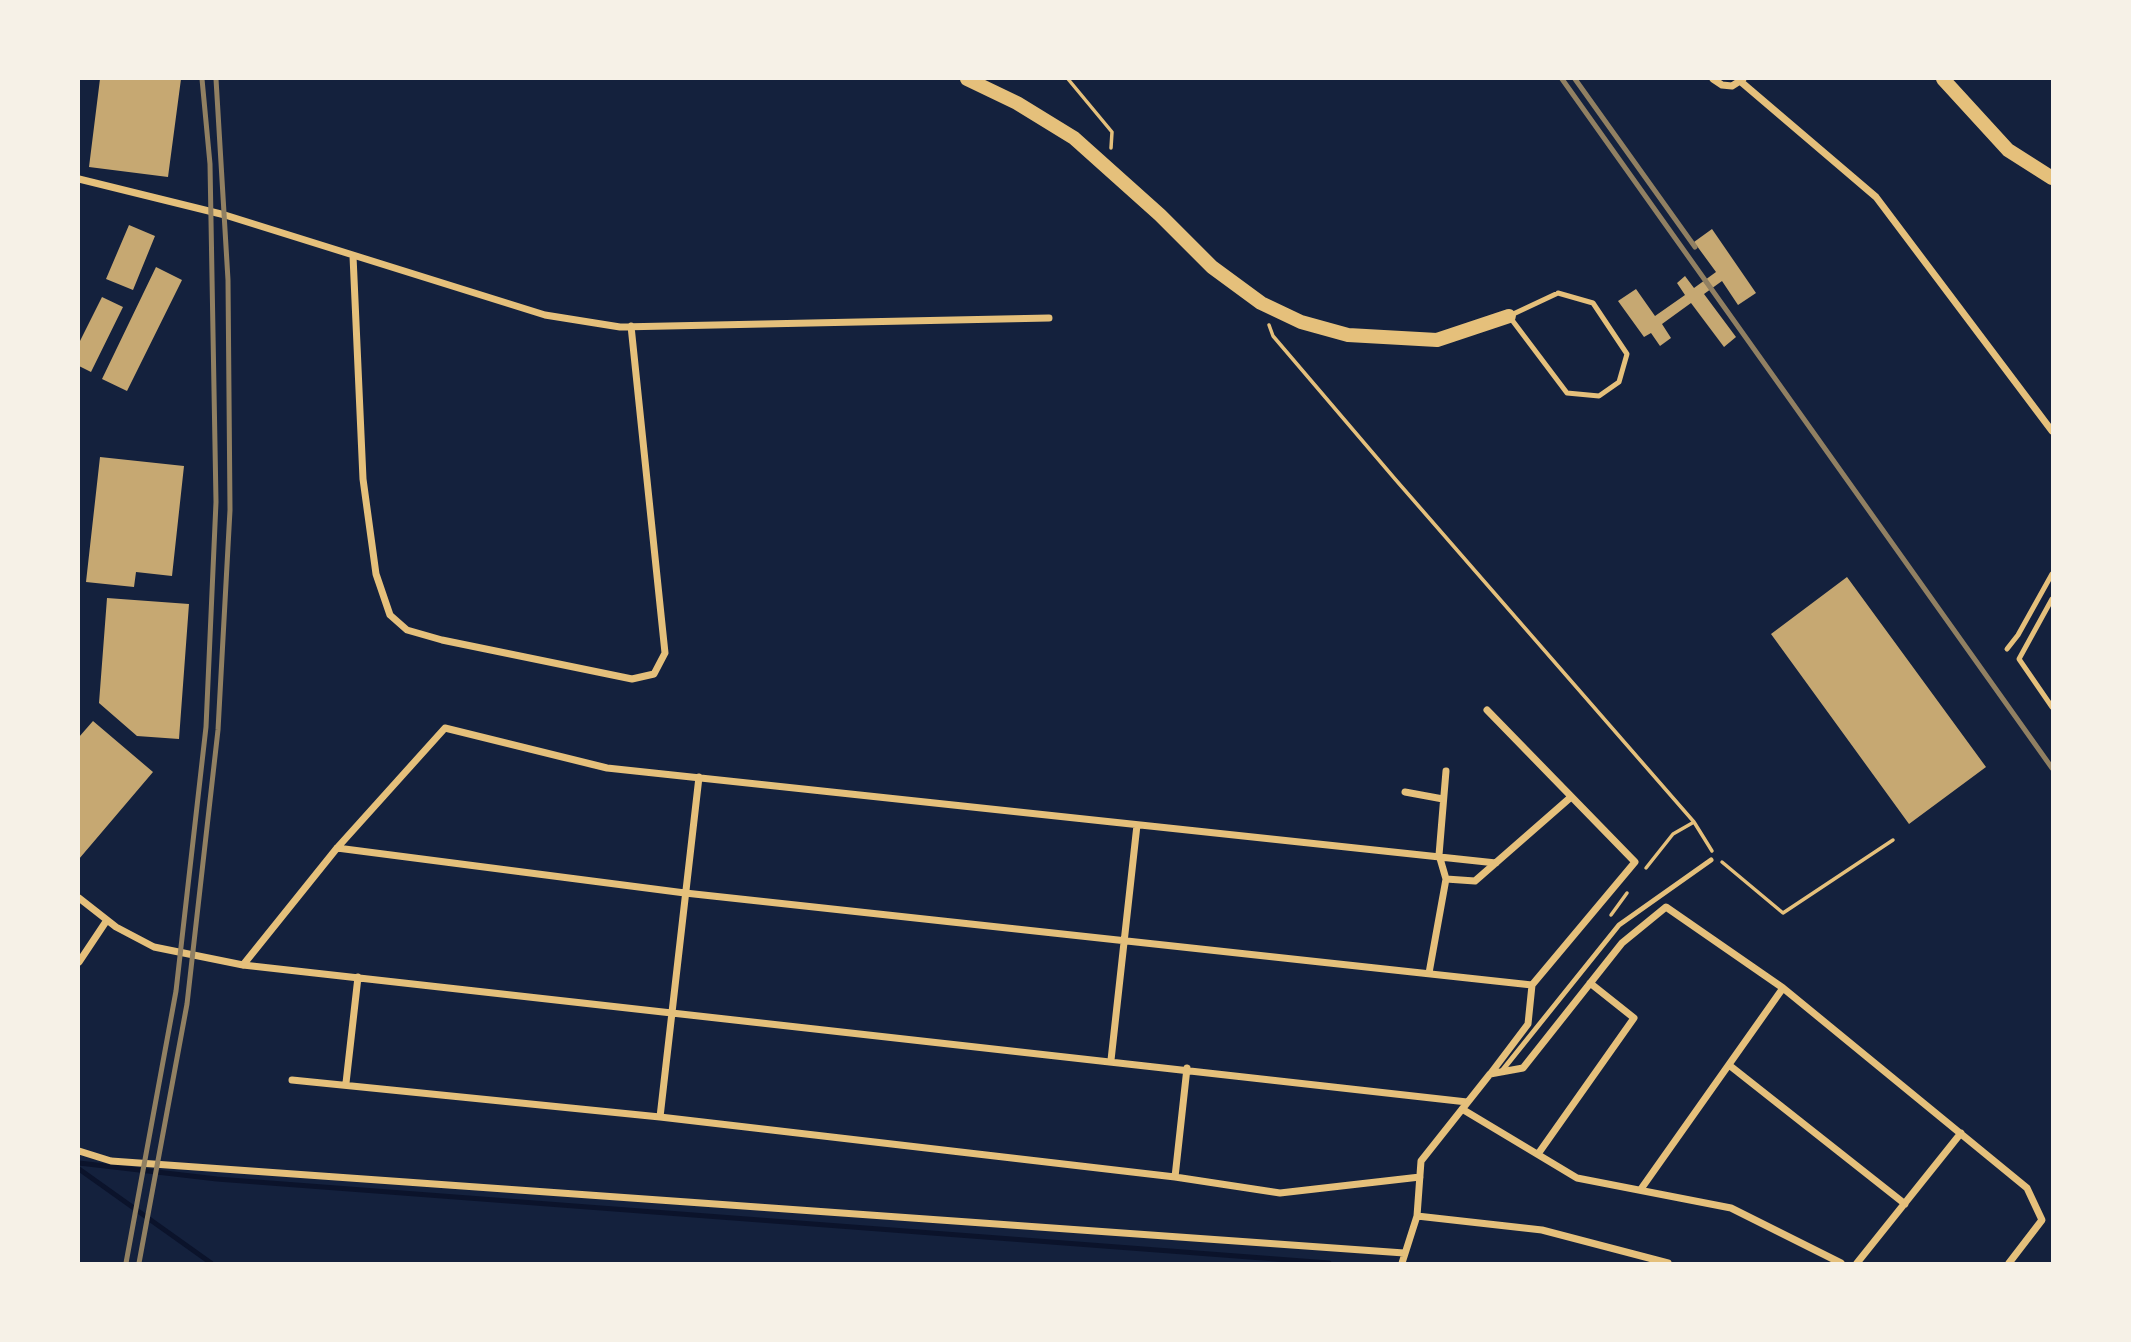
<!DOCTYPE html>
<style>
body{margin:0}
#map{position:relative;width:2131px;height:1342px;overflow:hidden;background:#14213d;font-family:Quicksand,sans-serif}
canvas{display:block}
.frame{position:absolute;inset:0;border:80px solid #f6f1e7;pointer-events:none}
</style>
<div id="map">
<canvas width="2131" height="1342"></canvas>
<div class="frame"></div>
</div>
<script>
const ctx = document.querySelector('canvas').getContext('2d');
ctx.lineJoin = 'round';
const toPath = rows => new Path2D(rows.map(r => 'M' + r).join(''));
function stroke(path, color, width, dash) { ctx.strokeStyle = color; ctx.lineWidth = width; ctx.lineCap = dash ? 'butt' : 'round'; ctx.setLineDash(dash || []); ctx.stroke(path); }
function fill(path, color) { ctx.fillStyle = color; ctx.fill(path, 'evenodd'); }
const stream = toPath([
 [79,1163,217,1179,1329,1263],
 [79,1169,211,1263]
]);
const building = toPath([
 [100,79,181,79,168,177,89,167],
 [129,225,155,236,133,290,106,279],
 [1712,229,1756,293,1738,305,1722,281,1704,294,1736,337,1724,347,1691,303,1662,324,1671,338,1660,346,1651,333,1644,337,1618,301,1636,289,1655,316,1685,295,1677,283,1685,276,1694,288,1716,272,1694,242],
 [156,267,182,280,127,391,102,379],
 [102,297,123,307,91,372,79,366,79,343],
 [100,457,184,466,172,576,136,572,134,587,86,582],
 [1847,577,1986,767,1909,824,1771,634],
 [107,598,189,604,179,739,137,736,99,703],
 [93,721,153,772,79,859,79,737]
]);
const path = toPath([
 [1068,79,1112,132,1111,148],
 [1269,325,1273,336,1395,479,1694,822,1712,851],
 [1722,862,1783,913,1893,840],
 [1646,868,1673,834,1694,822],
 [1611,915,1627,893]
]);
const service = toPath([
 [1558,293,1593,303,1627,354,1619,382,1599,396,1567,393,1509,316,1558,293],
 [2052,599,2019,659,2052,707],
 [2007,649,2018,635,2052,574],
 [1501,1072,1619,925,1711,860]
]);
const minor = toPath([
 [1713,79,1722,85,1732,86,1743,79],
 [1740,81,1876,197,2052,431],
 [79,179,225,215,545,315,620,327,1049,318],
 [353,256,363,479,376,574,390,615,407,630,442,640,632,679,654,674,665,653,631,326],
 [1487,710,1635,862,1532,985,1528,1024,1491,1073],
 [1405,792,1443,799],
 [337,848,685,893,1532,985],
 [1446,879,1475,881,1571,797],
 [79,898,116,927,154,947,243,965,1467,1102],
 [79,962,107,920],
 [243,965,337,848,445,728,607,768,1496,863],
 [1429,973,1446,879,1439,855,1446,771],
 [1111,1060,1137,825],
 [1729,1065,1905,1204],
 [292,1080,660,1117,1175,1177,1280,1193,1420,1177],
 [346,1083,358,977],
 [1462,1109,1577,1178,1731,1208,1841,1263],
 [660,1117,699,777],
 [79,1151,111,1161,1404,1253],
 [1538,1154,1634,1018,1590,983],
 [1175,1177,1187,1068],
 [1641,1189,1783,988],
 [1417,1216,1542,1230,1668,1263],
 [1402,1263,1417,1216,1421,1161,1490,1074,1523,1068,1622,943,1666,907,1783,988,2027,1188,2042,1220,2009,1263],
 [1857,1263,1961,1133]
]);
const secondary = toPath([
 [967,79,1017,103,1074,138,1160,215,1212,267,1261,303,1301,322,1348,335,1437,340,1509,316],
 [1943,79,2008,150,2052,178]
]);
const rail = toPath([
 [1562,79,2052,768],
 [1575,79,1695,247],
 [126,1263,176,991,206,727,216,502,210,164,202,79],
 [139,1263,187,1004,218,730,230,510,228,280,216,79]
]);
stroke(stream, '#0b132b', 5);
fill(building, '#c6a872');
stroke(path, '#e5c07b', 3.5);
stroke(service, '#e5c07b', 5);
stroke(minor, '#e5c07b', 7);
stroke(secondary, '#e5c07b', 14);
stroke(rail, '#918062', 5);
</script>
